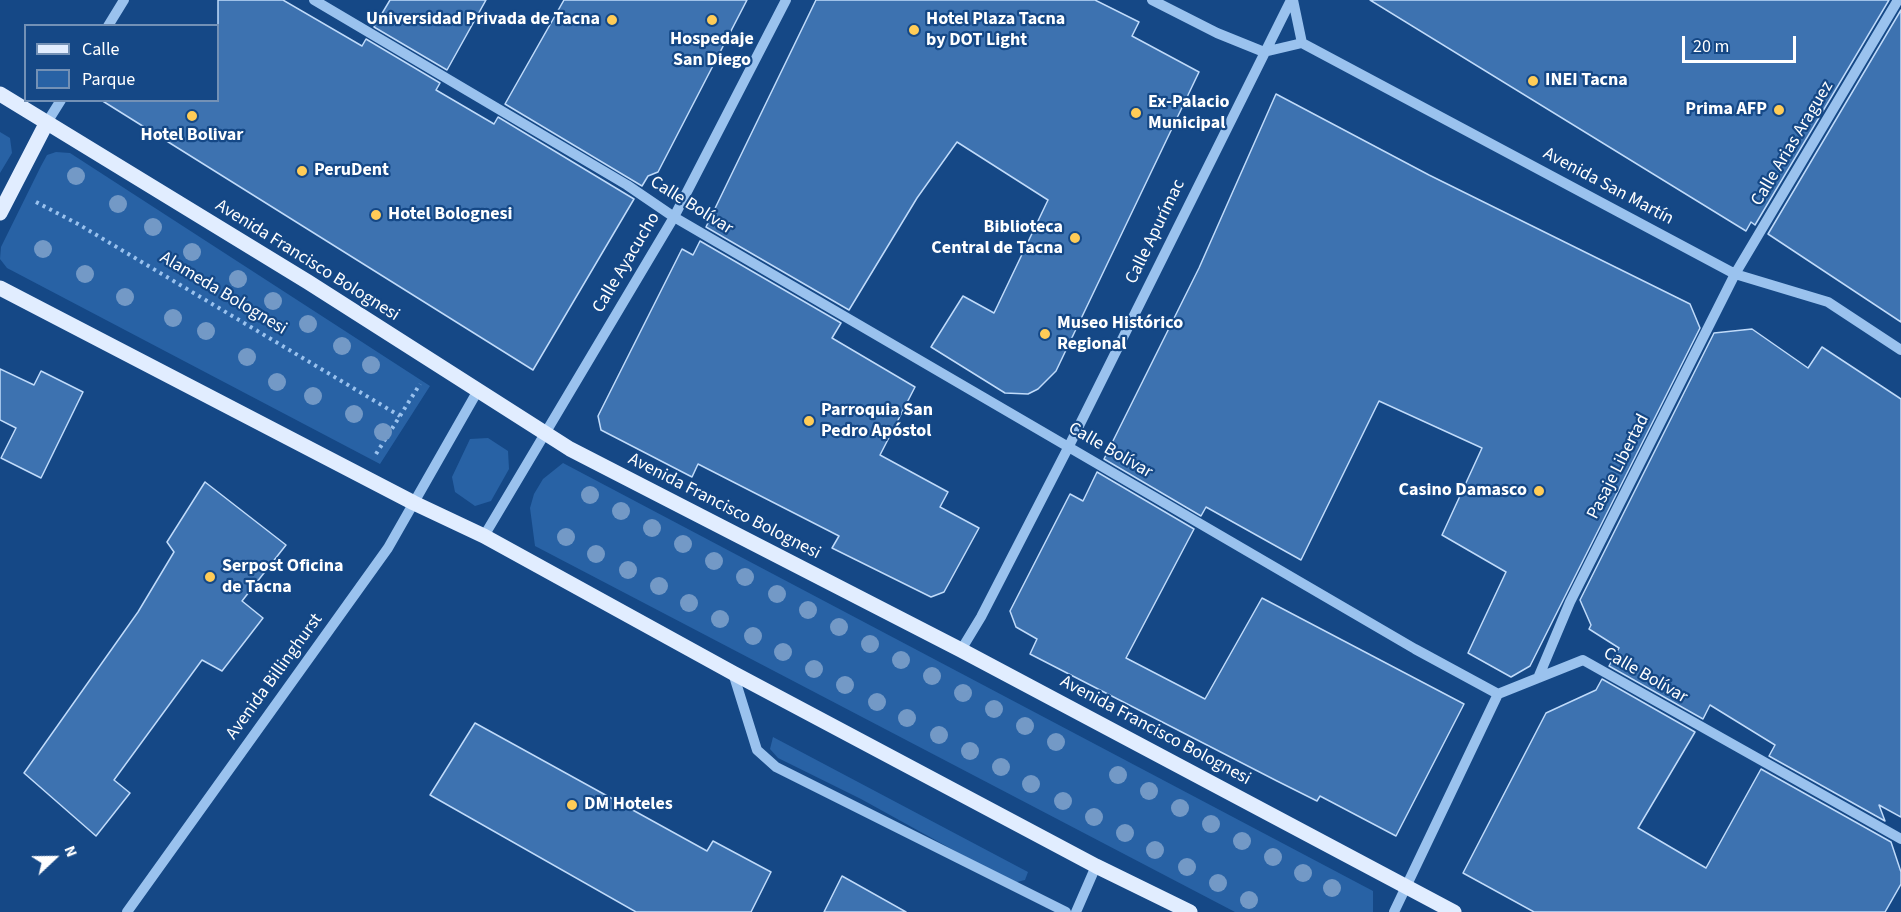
<!DOCTYPE html>
<meta charset="utf-8">
<style>
body{margin:0}
#map{position:relative;width:1901px;height:912px;overflow:hidden;background:#154886;font-family:"Source Sans 3",sans-serif}
canvas{display:block}
.legend{position:absolute;left:24px;top:24px;width:195px;height:78px;box-sizing:border-box;background:#154886;border:2px solid #7391b6;margin:0;padding:8px 10px;list-style:none;font-size:18px;color:#fff}
.legend li{display:flex;align-items:center;gap:12px;height:30px}
.legend b{width:30px;border:2px solid #7391b6}
.north{position:absolute;left:24px;top:828px;width:60px;height:60px;-webkit-text-stroke:4px #154886;paint-order:stroke;rotate:68deg;font-size:16px;font-weight:700;line-height:24px;text-align:center;color:#fff}
.north::after{content:'';display:block;margin:auto;width:21px;height:27px;background:#fff;clip-path:polygon(50% 0,100% 100%,50% 72%,0 100%)}
.scale{position:absolute;left:1682px;top:36px;width:114px;height:27px;box-sizing:border-box;border:3px solid #fff;border-top:0;padding-left:8px;font-size:18px;line-height:21px;white-space:nowrap;color:#fff;-webkit-text-stroke:4px #154886;paint-order:stroke}
</style>
<div id="map">
<canvas width="1901" height="912"></canvas>
<ul class="legend">
<li><b style="height:8px;background:#e1edff"></b>Calle</li>
<li><b style="height:16px;background:#2862a5"></b>Parque</li>
</ul>
<div class="north">N</div>
<div class="scale">20 m</div>
</div>
<script>
const ctx = document.querySelector('canvas').getContext('2d');
ctx.lineJoin = 'round';
function fill(path, color) { ctx.fillStyle = color; ctx.fill(path, 'evenodd'); }
const toPath = rows => new Path2D(rows.map(r => 'M' + r).join(''));
function stroke(path, color, width, dash) { ctx.strokeStyle = color; ctx.lineWidth = width; ctx.lineCap = dash ? 'butt' : 'round'; ctx.setLineDash(dash || []); ctx.stroke(path); }
function label(font, color, halo, rows, align = 'center') {
  ctx.font = font + ' "Source Sans 3",sans-serif'; ctx.lineWidth = 4.5; ctx.setLineDash([]); ctx.textBaseline = 'middle'; ctx.strokeStyle = halo; ctx.fillStyle = color; for (const [text, x, y, turn = 0] of rows) {
    ctx.save(); ctx.translate(x, y); ctx.rotate((+turn || 0) * Math.PI / 180); ctx.textAlign = isNaN(turn) ? turn : align; if (halo) ctx.strokeText(text, 0, 0); ctx.fillText(text, 0, 0); ctx.restore();
  }
}
const green = toPath([
 [0,132,10,138,12,153,0,173],
 [56,152,70,153,430,386,380,464,7,268,0,259,1,247,41,166,47,155],
 [488,438,508,451,509,469,491,501,475,506,455,492,452,477,470,439],
 [563,463,1373,891,1373,912,1235,912,535,546,530,508,534,494,543,479],
 [773,737,1028,872,1025,880,1013,883,861,799,778,758,770,749]
]);
const building = toPath([
 [218,0,283,0,362,46,366,39,440,83,436,90,494,124,498,117,634,199,533,370,101,100,218,100,218,0],
 [390,0,486,0,447,70,374,27,390,0],
 [564,0,747,0,658,172,648,176,642,186,505,104,564,0],
 [816,0,1095,0,1139,22,1132,36,1199,72,1056,371,1038,389,1028,394,1005,393,931,347,963,296,994,313,1048,200,957,142,917,198,849,310,706,227,816,0],
 [1370,0,1889,0,1755,225,1751,222,1746,231,1370,0],
 [1901,10,1901,322,1768,234,1901,10],
 [1276,94,1429,175,1690,304,1700,328,1530,666,1511,677,1468,653,1506,572,1442,535,1482,448,1379,401,1301,560,1206,507,1201,516,1104,459,1199,268,1276,94],
 [700,241,841,323,832,338,915,387,880,455,948,492,940,507,979,528,944,592,931,597,832,548,839,536,698,464,692,477,601,430,598,416,682,249,693,255,700,241],
 [1752,329,1808,368,1822,347,1901,399,1901,817,1879,805,1885,821,1769,756,1775,745,1710,705,1703,719,1609,666,1619,648,1589,629,1591,625,1580,600,1714,333,1752,329],
 [0,369,34,385,41,371,83,392,41,478,1,458,16,428,0,420,0,369],
 [1097,472,1194,529,1126,658,1205,699,1262,598,1464,704,1396,836,1320,796,1317,801,1277,781,1030,654,1037,639,1016,627,1010,611,1070,494,1083,501,1097,472],
 [205,482,286,545,242,601,263,618,222,671,202,660,114,780,130,793,96,836,24,773,138,612,174,552,167,542,205,482],
 [1602,679,1695,732,1638,828,1706,868,1761,769,1891,842,1901,872,1901,884,1885,912,1534,912,1463,873,1546,713,1596,690,1602,679],
 [475,723,707,851,713,841,771,872,751,912,636,912,430,795,475,723],
 [842,876,906,912,824,912,842,876]
]);
const path = toPath([
 [36,202,78,224,400,416],
 [376,454,420,384]
]);
const minor = toPath([
 [314,0,627,185,674,217,1415,649,1498,694],
 [1152,0,1217,33,1264,52,1302,43],
 [1293,0,1302,43,1735,274,1828,302,1901,350],
 [108,26,124,0],
 [46,124,61,100],
 [484,536,674,217,786,0],
 [961,650,981,617,1069,446,1291,0],
 [733,673,757,750,776,767,1066,912],
 [1538,678,1570,602,1735,274,1898,0],
 [1498,694,1583,660,1901,839],
 [127,912,388,548,477,392],
 [1076,912,1096,866],
 [1394,912,1498,694]
]);
const major = toPath([
 [0,94,308,282,570,449,961,650,1454,912],
 [0,213,46,124],
 [0,288,414,503,484,536,733,673,1096,866,1190,912]
]);
const trees = [
 [76,176],
 [118,204],
 [153,227],
 [43,249],
 [192,252],
 [85,274],
 [238,279],
 [125,297],
 [273,301],
 [173,318],
 [308,324],
 [206,331],
 [342,346],
 [247,357],
 [371,365],
 [277,382],
 [313,396],
 [354,414],
 [383,432],
 [590,495],
 [621,511],
 [652,528],
 [566,537],
 [683,544],
 [596,554],
 [714,561],
 [628,570],
 [745,577],
 [659,586],
 [777,594],
 [689,603],
 [808,610],
 [720,619],
 [839,627],
 [753,636],
 [870,644],
 [783,652],
 [901,660],
 [814,669],
 [932,676],
 [845,685],
 [963,693],
 [877,702],
 [994,709],
 [907,718],
 [1025,726],
 [939,735],
 [1056,742],
 [970,751],
 [1001,767],
 [1118,775],
 [1031,784],
 [1149,791],
 [1063,801],
 [1180,808],
 [1094,817],
 [1211,824],
 [1125,833],
 [1242,841],
 [1155,850],
 [1273,857],
 [1187,867],
 [1303,873],
 [1218,883],
 [1332,888],
 [1249,900]
];
const markers = [
 [612,20,6,"#ffcc57"],
 [712,20,6,"#ffcc57"],
 [914,30,6,"#ffcc57"],
 [1533,81,6,"#ffcc57"],
 [1779,110,6,"#ffcc57"],
 [1136,113,6,"#ffcc57"],
 [192,116,6,"#ffcc57"],
 [302,171,6,"#ffcc57"],
 [376,215,6,"#ffcc57"],
 [1075,238,6,"#ffcc57"],
 [1045,334,6,"#ffcc57"],
 [809,421,6,"#ffcc57"],
 [1539,491,6,"#ffcc57"],
 [210,577,6,"#ffcc57"],
 [572,805,6,"#ffcc57"]
];
const poiNames = [
 ["Universidad Privada de Tacna",600,20,"right"],
 ["Hotel Plaza Tacna",926,20],
 ["by DOT Light",926,41],
 ["Hospedaje",712,40,"center"],
 ["San Diego",712,61,"center"],
 ["INEI Tacna",1545,81],
 ["Ex-Palacio",1148,103],
 ["Municipal",1148,124],
 ["Prima AFP",1767,110,"right"],
 ["Hotel Bolivar",192,136,"center"],
 ["PeruDent",314,171],
 ["Hotel Bolognesi",388,215],
 ["Biblioteca",1063,228,"right"],
 ["Central de Tacna",1063,249,"right"],
 ["Museo Histórico",1057,324],
 ["Regional",1057,345],
 ["Parroquia San",821,411],
 ["Pedro Apóstol",821,432],
 ["Casino Damasco",1527,491,"right"],
 ["Serpost Oficina",222,567],
 ["de Tacna",222,588],
 ["DM Hoteles",584,805]
];
const streetNames = [
 ["Calle Arias Araguez",1793,144,-59],
 ["Avenida San Martín",1608,187,28],
 ["Calle Bolívar",691,206,32],
 ["Calle Apurímac",1156,232,-64],
 ["Avenida Francisco Bolognesi",307,261,32],
 ["Calle Ayacucho",627,263,-59],
 ["Alameda Bolognesi",223,294,31],
 ["Calle Bolívar",1110,451,30],
 ["Pasaje Libertad",1619,467,-63],
 ["Avenida Francisco Bolognesi",724,507,27],
 ["Calle Bolívar",1645,676,30],
 ["Avenida Billinghurst",275,677,-54],
 ["Avenida Francisco Bolognesi",1155,731,28]
];
fill(green, '#2862a5');
fill(building, '#3d72b0');
stroke(building, '#c0dbfa', 1.5);
stroke(path, '#9ac2ee', 4, [3, 4.5]);
stroke(minor, '#9ac2ee', 10);
stroke(major, '#e1edff', 15);
ctx.fillStyle = '#7399c6';
for (const [x, y] of trees) { ctx.beginPath(); ctx.arc(x, y, 9, 0, 2 * Math.PI); ctx.fill(); }
for (const [x, y, r, color] of markers) { const dot = new Path2D(); dot.arc(x, y, r, 0, 2 * Math.PI); ctx.fillStyle = color; ctx.fill(dot); stroke(dot, '#154886', 2); }
label('bold 18px', '#fff', '#154886', poiNames, 'left');
label('18px', '#fff', '#154886', streetNames);
</script>
